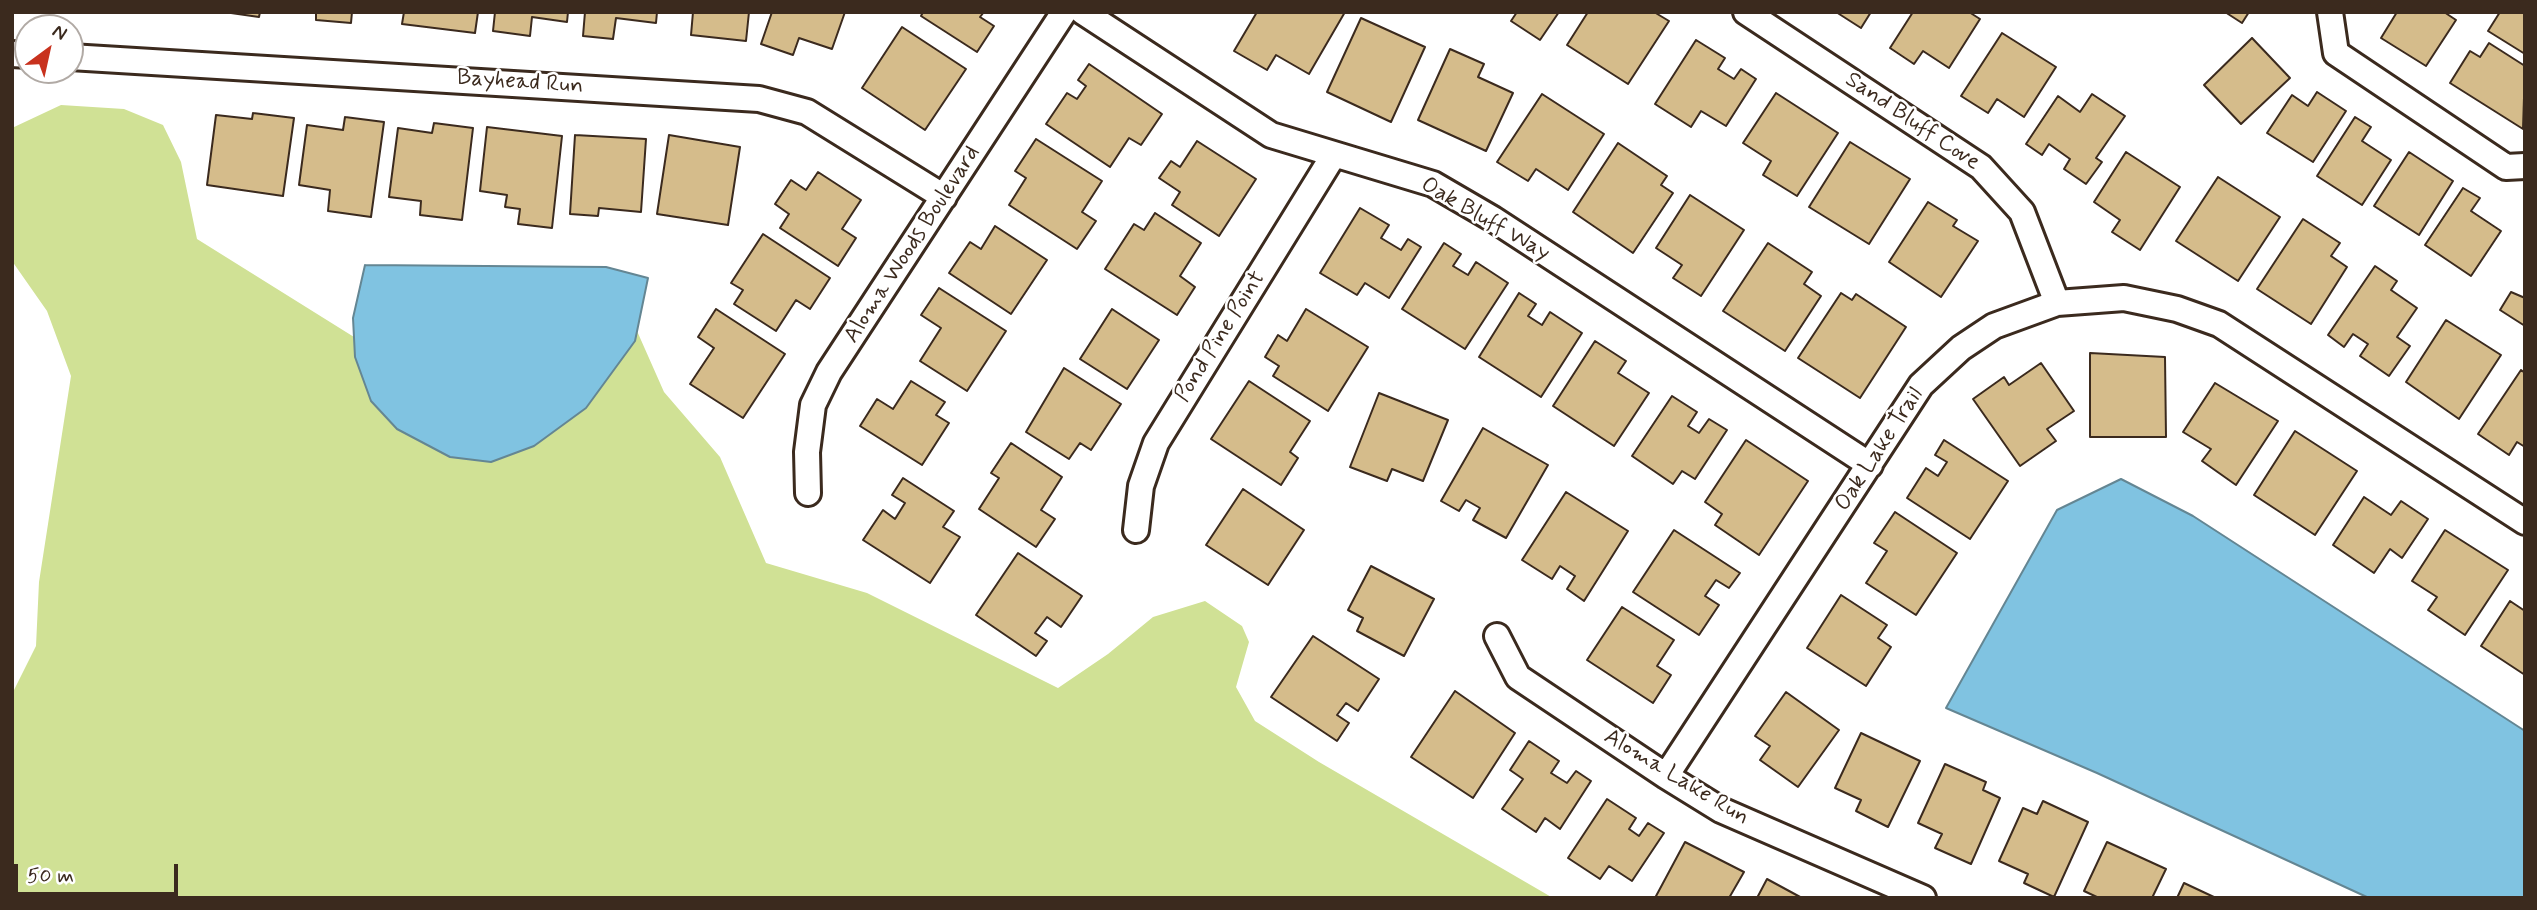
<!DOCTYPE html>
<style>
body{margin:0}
#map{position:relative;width:2537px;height:910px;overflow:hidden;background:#fff;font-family:Mynerve,sans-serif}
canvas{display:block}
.frame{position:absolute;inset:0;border:14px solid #3b2a1e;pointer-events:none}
.north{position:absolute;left:14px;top:14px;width:70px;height:70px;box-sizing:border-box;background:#fff;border:2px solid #b1aaa5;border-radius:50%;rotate:33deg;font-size:19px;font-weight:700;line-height:28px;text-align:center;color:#3b2a1e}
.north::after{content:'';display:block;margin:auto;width:24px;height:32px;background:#c8321e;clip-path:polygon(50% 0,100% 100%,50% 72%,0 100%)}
.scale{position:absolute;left:14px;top:864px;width:164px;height:32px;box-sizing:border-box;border:4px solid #3b2a1e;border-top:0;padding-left:9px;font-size:21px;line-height:24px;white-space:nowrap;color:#3b2a1e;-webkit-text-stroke:5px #fff;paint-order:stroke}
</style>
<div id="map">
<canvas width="2537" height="910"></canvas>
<div class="frame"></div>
<div class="north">N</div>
<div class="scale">50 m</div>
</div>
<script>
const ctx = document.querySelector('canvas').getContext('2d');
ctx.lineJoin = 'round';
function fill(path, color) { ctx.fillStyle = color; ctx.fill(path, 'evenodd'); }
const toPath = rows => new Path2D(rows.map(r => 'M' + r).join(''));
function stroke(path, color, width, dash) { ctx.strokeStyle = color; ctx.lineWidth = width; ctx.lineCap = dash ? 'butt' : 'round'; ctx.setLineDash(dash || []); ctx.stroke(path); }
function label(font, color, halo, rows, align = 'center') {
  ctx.font = font + ' Mynerve,sans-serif'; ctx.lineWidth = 5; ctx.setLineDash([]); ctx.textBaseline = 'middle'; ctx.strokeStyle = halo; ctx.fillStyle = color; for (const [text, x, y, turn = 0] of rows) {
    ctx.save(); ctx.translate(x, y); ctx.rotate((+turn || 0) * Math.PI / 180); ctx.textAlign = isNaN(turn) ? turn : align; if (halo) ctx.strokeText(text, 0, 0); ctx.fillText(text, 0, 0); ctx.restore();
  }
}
const green = toPath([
 [61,105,124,109,163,125,181,162,197,239,354,337,355,358,371,401,397,429,635,341,637,331,664,392,720,457,766,563,867,593,1058,688,1108,654,1153,617,1205,601,1242,626,1249,642,1236,687,1255,721,1319,762,1553,898,12,898,12,694,36,646,39,582,71,376,47,311,12,261,12,128]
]);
const water = toPath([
 [365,265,606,267,648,278,635,341,586,408,534,446,491,462,450,457,397,429,371,401,355,357,353,318,365,265],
 [2121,479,2193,516,2525,731,2525,898,2369,898,2097,773,1946,708,2057,510,2121,479]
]);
const building = toPath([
 [224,12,260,12,259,17,224,12],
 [316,12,352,12,351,23,316,20,316,12],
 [404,12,478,12,475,33,402,24,404,12],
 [495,12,568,12,567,22,532,17,530,36,493,31,495,12],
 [585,12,657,12,656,23,616,18,613,39,583,36,585,12],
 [693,12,749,12,746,41,691,35,693,12],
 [772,12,845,12,832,49,799,38,793,55,761,44,772,12],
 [923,12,984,12,980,17,994,26,977,52,921,16,923,12],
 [1257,12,1345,12,1309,74,1276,55,1267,70,1234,51,1257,12],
 [1517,12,1559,12,1540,40,1511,21,1517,12],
 [1588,12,1654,12,1669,21,1628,84,1567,45,1588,12],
 [1836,12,1871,12,1861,28,1836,12],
 [1913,12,1969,12,1980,19,1949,68,1923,51,1914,64,1890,48,1913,12],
 [2225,12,2249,12,2242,23,2225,12],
 [2397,12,2444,12,2456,20,2426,66,2381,38,2397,12],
 [2500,12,2525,12,2525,54,2488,31,2500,12],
 [1361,18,1425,47,1391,122,1327,92,1361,18],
 [902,27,966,69,925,130,862,88,902,27],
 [2002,33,2056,67,2024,117,1997,99,1988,113,1961,96,2002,33],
 [2252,38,2290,78,2241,124,2204,85,2252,38],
 [1696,40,1725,58,1718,69,1734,79,1741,69,1756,79,1726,126,1701,111,1691,127,1655,104,1696,40],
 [2489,43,2525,66,2523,129,2450,83,2470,51,2480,57,2489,43],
 [1450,49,1484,64,1478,77,1513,93,1486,151,1418,120,1450,49],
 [1089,64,1162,114,1141,145,1129,138,1110,167,1046,124,1067,93,1077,99,1086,86,1078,80,1089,64],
 [2317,92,2346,111,2313,162,2267,133,2292,95,2308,106,2317,92],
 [1776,93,1838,133,1797,196,1763,175,1771,161,1743,143,1776,93],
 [1542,94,1604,134,1568,190,1536,169,1528,181,1497,162,1542,94],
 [2092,94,2125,116,2096,158,2102,162,2086,184,2064,169,2070,159,2049,144,2042,155,2026,144,2058,96,2080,112,2092,94],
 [253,113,294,118,283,196,207,185,216,115,252,119,253,113],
 [345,117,384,122,371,217,328,211,330,190,299,185,307,125,343,130,345,117],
 [2355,117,2371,127,2362,141,2391,160,2362,205,2317,176,2355,117],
 [434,123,473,128,462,220,420,215,421,201,389,197,398,128,432,133,434,123],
 [487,127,562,136,552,228,518,224,520,209,505,207,507,195,480,191,487,127],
 [575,135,646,139,641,212,599,208,598,216,570,214,575,135],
 [669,135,740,147,728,225,657,214,669,135],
 [1036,139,1102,181,1082,212,1096,221,1077,249,1009,205,1026,178,1015,171,1036,139],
 [1197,141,1256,179,1219,236,1172,205,1180,192,1159,178,1171,161,1180,167,1197,141],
 [1850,142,1910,179,1869,244,1809,207,1850,142],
 [1618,143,1667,176,1661,185,1673,193,1633,253,1573,212,1618,143],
 [2126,152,2180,187,2140,250,2112,232,2120,220,2094,202,2126,152],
 [2409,152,2453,181,2419,235,2374,206,2409,152],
 [818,172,861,200,842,229,856,238,838,266,780,228,789,214,775,204,791,180,806,190,818,172],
 [2218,177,2280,217,2238,281,2176,241,2218,177],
 [2463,188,2480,198,2471,211,2501,231,2471,276,2425,245,2463,188],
 [1690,195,1744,230,1701,296,1673,278,1682,265,1656,248,1690,195],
 [1928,202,1957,220,1953,226,1978,241,1941,297,1889,262,1928,202],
 [1360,208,1389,225,1381,238,1401,250,1408,239,1421,247,1389,298,1365,283,1357,295,1320,273,1360,208],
 [1155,213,1201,243,1180,276,1195,287,1177,315,1105,269,1134,224,1144,230,1155,213],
 [2303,219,2340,243,2331,256,2347,267,2311,324,2257,289,2303,219],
 [995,226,1047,260,1011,314,949,273,970,242,981,249,995,226],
 [763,234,830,278,810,309,796,300,776,331,734,304,743,290,731,283,763,234],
 [1444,243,1461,254,1453,266,1468,275,1476,262,1508,283,1465,349,1402,309,1444,243],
 [1768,243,1812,272,1804,284,1821,296,1785,351,1723,311,1768,243],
 [2375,266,2397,281,2391,290,2417,308,2397,337,2410,346,2389,376,2360,356,2368,344,2353,334,2344,347,2328,335,2375,266],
 [939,288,1006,331,967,391,920,361,941,328,921,315,939,288],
 [2511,292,2525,298,2525,326,2500,310,2511,292],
 [1519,293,1536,304,1528,316,1542,325,1550,312,1582,333,1541,397,1479,357,1519,293],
 [1841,293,1852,300,1856,294,1906,327,1860,398,1798,358,1841,293],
 [716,309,785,354,743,418,690,384,714,348,698,337,716,309],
 [1112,309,1159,340,1127,389,1080,359,1112,309],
 [1306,309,1368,347,1328,411,1273,376,1279,366,1265,357,1278,335,1287,341,1306,309],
 [2446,320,2501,355,2459,419,2406,382,2446,320],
 [1595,341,1626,361,1618,373,1649,393,1614,446,1553,406,1595,341],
 [2090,353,2165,357,2166,437,2090,437,2090,353],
 [2041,363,2074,411,2047,429,2056,441,2020,466,1973,399,2004,377,2009,385,2041,363],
 [1064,368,1121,404,1091,450,1080,443,1069,459,1026,432,1064,368],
 [2521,370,2525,373,2525,447,2517,442,2509,455,2478,434,2521,370],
 [911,381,945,402,936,415,949,423,922,465,860,426,877,399,893,409,911,381],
 [1249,381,1310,421,1290,452,1298,458,1281,485,1211,439,1249,381],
 [2215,383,2278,421,2236,485,2202,461,2211,449,2183,432,2215,383],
 [1379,393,1448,420,1423,481,1392,469,1387,481,1350,467,1379,393],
 [1672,396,1697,412,1688,426,1699,433,1709,419,1727,430,1695,479,1682,471,1673,484,1632,456,1672,396],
 [1483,428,1548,465,1506,538,1473,520,1480,508,1466,500,1459,511,1441,501,1483,428],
 [2295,431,2357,471,2315,535,2254,495,2295,431],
 [1746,440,1808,481,1759,555,1715,525,1722,514,1705,502,1746,440],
 [1944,440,2008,481,1970,539,1907,498,1926,468,1938,476,1947,462,1935,455,1944,440],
 [1011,443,1062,477,1041,510,1055,519,1036,547,979,509,999,478,991,473,1011,443],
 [903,478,954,511,943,527,960,537,930,583,863,540,883,510,895,519,905,503,892,495,903,478],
 [1243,489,1304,530,1268,585,1206,545,1243,489],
 [1566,492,1628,531,1584,601,1567,589,1575,576,1560,566,1552,579,1522,560,1566,492],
 [2364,497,2391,515,2401,501,2428,519,2402,558,2390,549,2374,573,2333,545,2364,497],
 [1895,512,1957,553,1916,615,1866,583,1887,551,1874,543,1895,512],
 [1674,530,1740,573,1729,588,1716,580,1705,596,1719,605,1699,635,1633,592,1674,530],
 [2445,530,2508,570,2465,635,2428,610,2437,597,2412,581,2445,530],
 [1018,553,1082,596,1061,627,1047,617,1035,633,1047,641,1036,656,976,615,1018,553],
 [1371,566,1434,599,1404,656,1357,631,1363,618,1348,610,1371,566],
 [1841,595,1887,625,1878,638,1891,647,1866,686,1807,648,1841,595],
 [2510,601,2525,611,2525,675,2481,646,2510,601],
 [1622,607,1674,640,1657,666,1671,675,1653,703,1587,660,1622,607],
 [1313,636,1379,679,1358,711,1346,703,1337,715,1349,723,1337,741,1271,697,1313,636],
 [1455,691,1515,733,1473,798,1411,757,1455,691],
 [1786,692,1839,730,1798,787,1760,760,1770,746,1755,736,1786,692],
 [1861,733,1920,761,1888,827,1856,811,1861,800,1835,788,1861,733],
 [1529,741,1559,761,1551,773,1567,783,1576,771,1591,781,1560,829,1545,818,1536,832,1502,809,1523,779,1510,770,1529,741],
 [1945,764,1986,782,1983,790,2000,798,1971,864,1935,848,1942,834,1918,823,1945,764],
 [1607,799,1636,818,1629,829,1639,836,1648,823,1664,833,1632,881,1609,866,1600,879,1568,858,1607,799],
 [2043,801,2088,822,2054,897,2024,883,2028,874,1999,861,2023,808,2037,814,2043,801],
 [1685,842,1744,872,1729,898,1655,898,1685,842],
 [2107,842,2166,869,2152,898,2099,898,2084,891,2107,842],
 [1767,879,1802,898,1757,898,1767,879],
 [2184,883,2216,898,2177,898,2184,883]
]);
const minor = toPath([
 [1083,12,1271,135,1433,184,1493,219,1870,465],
 [1746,12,1981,167,2022,212,2057,303],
 [2330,12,2336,53,2506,167,2525,166],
 [12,54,28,55],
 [70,57,759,99,807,112,944,197],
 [808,493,807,452,813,405,829,372,1064,12],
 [1136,530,1141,486,1156,443,1333,156],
 [1497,636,1518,677,1666,776,1721,810,1923,898],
 [1666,776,1921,385,1961,348,1994,326,2057,303,2124,298,2177,309,2219,324,2525,522]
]);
const streetNames = [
 ["Bayhead Run",520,83,4],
 ["Sand Bluff Cove",1912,122,34],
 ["Oak Bluff Way",1485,220,30],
 ["Aloma Woods Boulevard",913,245,-57],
 ["Pond Pine Point",1221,337,-58],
 ["Oak Lake Trail",1880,450,-57],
 ["Aloma Lake Run",1676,778,31]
];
fill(green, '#d0e195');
fill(water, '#80c3e1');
stroke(water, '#648693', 2);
fill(building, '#d5bc8b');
stroke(building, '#3b2a1e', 2);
stroke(minor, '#3b2a1e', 30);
stroke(minor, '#fff', 24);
label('23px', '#3b2a1e', '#fff', streetNames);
</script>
